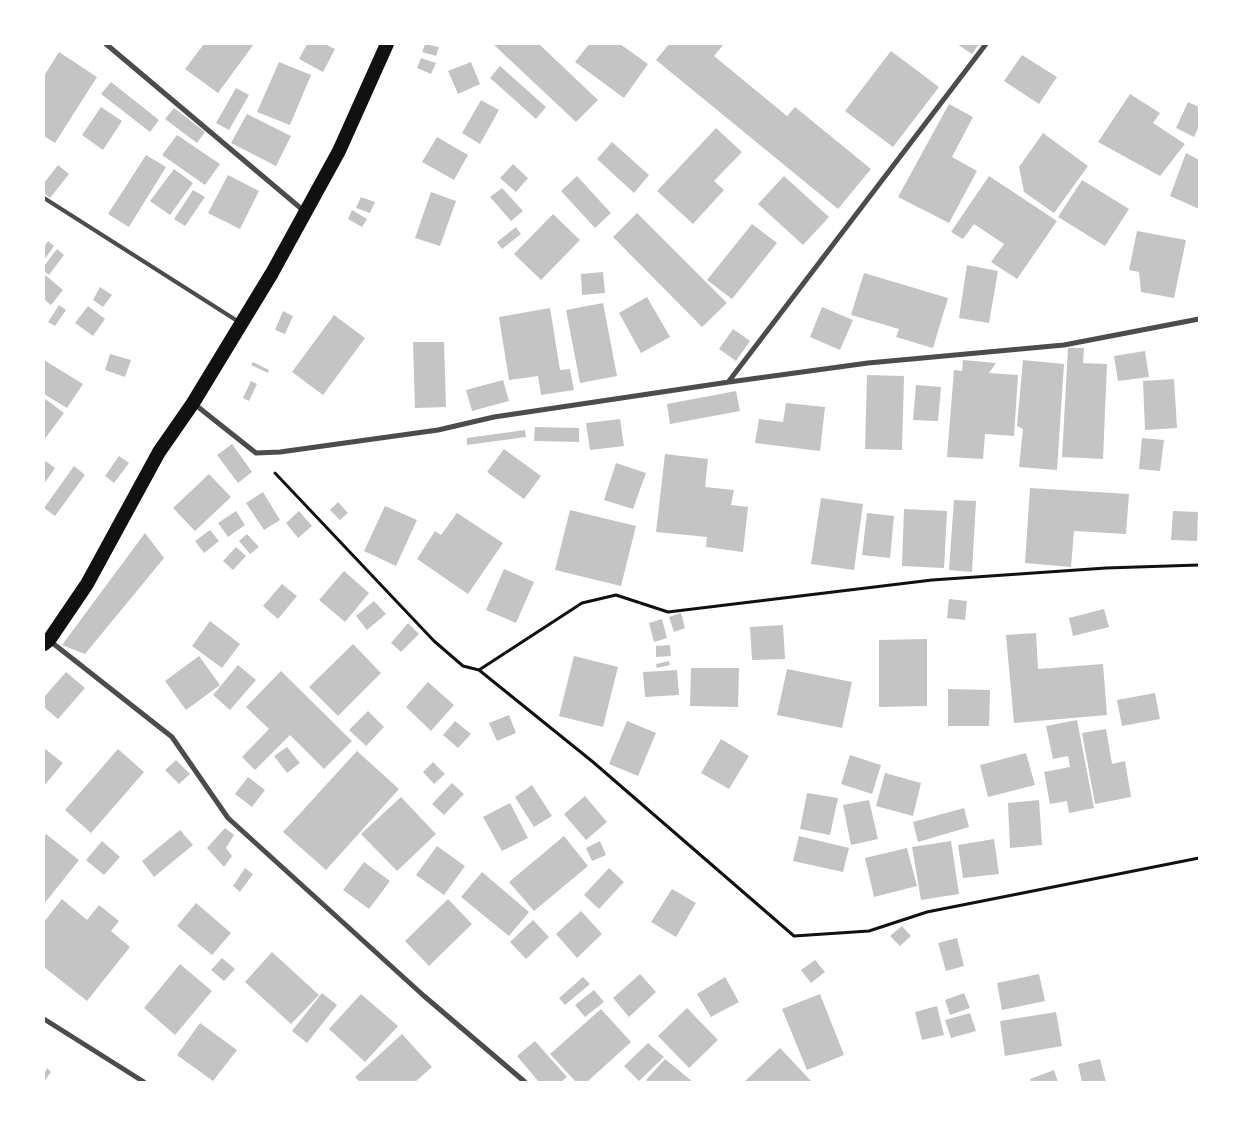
<!DOCTYPE html>
<style>
body{margin:0}
#map{position:relative;width:1243px;height:1126px;overflow:hidden;background:#fff;font-family:Lora,serif}
canvas{display:block}
.frame{position:absolute;inset:0;border:45px solid #fff;pointer-events:none}
</style>
<div id="map">
<canvas width="1243" height="1126"></canvas>
<div class="frame"></div>
</div>
<script>
const ctx = document.querySelector('canvas').getContext('2d');
ctx.lineJoin = 'round';
function fill(path, color) { ctx.fillStyle = color; ctx.fill(path, 'evenodd'); }
const toPath = rows => new Path2D(rows.map(r => 'M' + r).join(''));
function stroke(path, color, width, dash) { ctx.strokeStyle = color; ctx.lineWidth = width; ctx.lineCap = dash ? 'butt' : 'round'; ctx.setLineDash(dash || []); ctx.stroke(path); }
const building = toPath([
 [204,44,254,44,218,93,185,69],
 [307,44,325,44,335,49,323,72,299,59],
 [425,44,439,47,436,56,422,52],
 [493,44,539,44,598,100,576,122],
 [589,44,620,44,648,64,624,98,575,62],
 [669,44,724,44,714,56,787,116,795,107,871,169,838,209,656,60],
 [957,44,979,44,972,54],
 [891,51,939,87,893,147,845,111],
 [59,52,97,77,55,143,44,136,44,76],
 [1022,55,1057,77,1039,104,1004,81],
 [421,58,436,63,431,74,417,68],
 [279,62,311,75,290,125,257,112],
 [471,62,480,84,458,94,448,71],
 [500,66,546,107,536,119,490,78],
 [111,82,159,120,150,132,101,94],
 [236,88,249,95,229,130,216,123],
 [1130,94,1160,113,1153,123,1185,144,1160,176,1098,142],
 [481,100,499,110,480,144,462,133],
 [1188,102,1199,107,1199,126,1194,137,1176,128],
 [949,104,973,117,952,157,977,171,949,223,898,197],
 [101,107,122,121,103,150,82,135],
 [174,108,205,132,197,143,165,119],
 [247,114,291,136,276,166,231,143],
 [716,128,742,152,714,181,724,190,693,224,657,191],
 [1043,133,1088,166,1054,213,1024,192,1019,167],
 [177,135,220,164,205,185,162,155],
 [437,137,468,155,454,180,422,162],
 [612,142,649,175,634,193,597,159],
 [1186,153,1199,160,1199,209,1170,196],
 [146,155,166,167,129,227,108,214],
 [513,164,528,178,516,192,500,178],
 [58,165,69,174,50,198,44,193,44,183],
 [174,169,193,183,170,215,150,201],
 [228,175,259,191,240,229,208,213],
 [577,176,611,213,595,228,561,191],
 [784,176,829,217,803,245,758,204],
 [989,176,1057,221,1017,279,991,262,1004,244,974,224,963,239,951,232],
 [1082,180,1129,209,1105,246,1058,217],
 [502,188,523,211,511,221,490,197],
 [193,190,205,197,185,226,174,219],
 [431,192,456,201,440,246,415,238],
 [361,197,375,202,370,213,356,208],
 [352,210,367,219,362,227,348,219],
 [637,213,727,303,702,327,613,237],
 [553,214,580,240,541,280,514,254],
 [752,224,777,243,732,299,707,280],
 [516,227,521,234,502,249,497,242],
 [1137,231,1186,240,1174,298,1141,292,1139,272,1129,270],
 [48,241,54,246,44,260,44,247],
 [57,249,64,255,49,275,44,271,44,266],
 [967,265,998,271,989,323,959,318],
 [603,272,605,293,582,295,581,274],
 [864,273,948,298,933,348,896,337,899,329,851,315],
 [44,274,63,290,51,305,44,299],
 [100,287,112,295,103,307,93,300],
 [647,297,670,337,641,353,619,313],
 [603,303,617,376,580,383,566,310],
 [59,305,66,310,55,326,48,322],
 [88,306,105,319,93,336,75,323],
 [822,307,853,320,840,350,810,337],
 [550,308,560,370,570,369,574,390,541,395,538,376,509,380,499,317],
 [283,311,293,316,285,334,275,330],
 [334,315,365,338,323,395,292,372],
 [733,329,750,341,736,361,719,349],
 [413,342,444,342,446,407,415,408],
 [1068,348,1084,348,1083,363,1107,364,1103,459,1062,457],
 [1145,351,1149,377,1118,381,1114,356],
 [110,354,131,360,125,377,105,370],
 [44,360,83,384,67,408,44,394],
 [963,360,996,363,989,373,1018,375,1014,436,985,434,983,459,947,457,954,370,962,371],
 [1023,360,1064,364,1057,470,1019,467,1023,429,1017,426],
 [253,362,269,370,268,373,251,365],
 [867,375,904,376,902,450,865,449],
 [1174,379,1177,428,1145,430,1143,381],
 [503,380,509,401,472,411,466,390],
 [251,381,257,384,249,401,243,398],
 [916,385,941,387,938,421,913,420],
 [736,391,740,411,670,424,667,404],
 [44,398,64,413,44,440],
 [786,403,825,407,820,451,755,443,759,419,783,422],
 [620,419,624,446,590,450,586,423],
 [535,427,579,428,579,442,534,441],
 [525,430,526,437,467,445,467,438],
 [1142,438,1164,440,1160,471,1139,469],
 [232,444,252,472,238,483,217,455],
 [504,449,541,476,524,499,487,472],
 [665,454,708,459,705,487,734,490,731,505,748,507,743,552,706,547,707,537,656,532],
 [119,456,129,463,114,483,105,476],
 [44,460,55,468,44,484],
 [616,463,646,473,633,509,604,500],
 [74,466,85,475,55,516,44,508],
 [209,474,231,497,195,531,173,508],
 [1030,488,1129,494,1126,534,1074,531,1071,567,1025,563],
 [263,492,280,520,264,530,246,503],
 [821,498,863,504,854,570,811,564],
 [954,500,976,501,972,572,949,570],
 [338,502,348,513,340,520,330,510],
 [385,506,417,520,396,566,364,551],
 [904,509,947,511,944,568,902,566],
 [570,510,636,526,621,586,555,570],
 [236,511,245,525,228,537,218,523],
 [299,511,312,526,298,538,286,523],
 [1173,511,1198,512,1197,541,1171,540],
 [457,513,503,543,468,594,417,559,435,531,441,535],
 [867,513,894,516,890,558,862,555],
 [210,530,219,541,204,553,195,541],
 [145,533,164,558,85,654,62,645],
 [247,534,259,547,250,554,239,541],
 [236,547,246,556,233,570,223,561],
 [504,569,534,582,516,623,486,610],
 [344,571,369,593,345,622,319,600],
 [282,584,297,596,278,619,263,606],
 [949,599,967,601,965,620,947,618],
 [374,601,386,614,367,630,356,616],
 [1104,609,1109,627,1073,636,1069,618],
 [681,613,685,628,674,632,669,617],
 [662,619,667,638,654,642,649,623],
 [210,621,240,644,222,668,192,646],
 [408,623,419,634,401,652,391,643],
 [783,625,785,659,752,660,750,627],
 [1036,633,1038,669,1103,664,1107,715,1014,723,1006,635],
 [927,639,927,706,879,707,879,640],
 [353,644,381,673,338,716,309,687],
 [670,645,671,656,656,657,656,646],
 [199,656,220,685,186,710,165,681],
 [574,656,618,667,603,727,559,716],
 [669,661,670,665,657,668,656,664],
 [238,665,256,680,230,710,213,695],
 [691,668,739,668,738,707,690,706],
 [787,669,852,682,842,728,777,715],
 [677,670,679,695,645,697,643,672],
 [281,671,352,741,324,769,290,735,255,770,242,757,269,729,246,707],
 [66,672,85,688,58,719,44,707,44,697],
 [428,682,454,705,431,731,406,707],
 [948,689,990,690,989,726,948,726],
 [1155,693,1160,719,1122,726,1117,700],
 [368,711,384,727,366,746,349,730],
 [509,715,516,733,497,741,489,723],
 [1077,720,1094,808,1069,813,1067,801,1050,804,1044,772,1070,767,1068,756,1053,759,1046,726],
 [455,721,471,734,458,748,443,735],
 [627,721,656,733,638,776,609,764],
 [1106,729,1112,764,1125,761,1131,797,1095,804,1082,733],
 [721,739,749,756,729,789,701,773],
 [287,747,300,763,287,773,274,756],
 [44,748,63,763,44,786],
 [118,749,144,772,91,833,65,810],
 [357,751,399,789,326,870,283,832],
 [1026,753,1035,785,988,797,980,765],
 [850,755,881,765,872,794,841,784],
 [176,760,190,774,179,784,165,770],
 [433,762,445,774,434,784,423,772],
 [885,773,921,783,913,816,876,806],
 [248,777,265,790,252,807,235,794],
 [452,783,464,794,444,815,432,804],
 [532,785,552,816,534,827,515,797],
 [807,793,838,798,830,835,800,829],
 [585,796,607,822,586,840,564,814],
 [401,797,436,834,397,871,361,834],
 [869,800,878,839,851,845,843,805],
 [1039,800,1042,845,1010,848,1008,803],
 [510,803,528,838,502,851,483,817],
 [964,808,969,827,918,842,913,822],
 [225,828,234,835,226,848,232,856,224,867,207,848],
 [180,830,193,845,154,877,142,861],
 [46,834,79,860,44,904,44,837],
 [564,836,588,866,534,911,509,882],
 [799,836,849,848,843,872,793,861],
 [994,839,999,874,963,878,958,845],
 [102,841,120,857,104,875,86,860],
 [600,841,606,855,592,861,586,848],
 [951,841,959,894,921,900,912,847],
 [437,846,465,866,444,895,416,875],
 [907,848,917,886,874,897,865,858],
 [364,862,390,881,369,909,343,890],
 [245,868,253,874,240,892,233,886],
 [609,868,624,882,599,909,584,895],
 [482,872,529,912,509,936,461,897],
 [672,889,696,903,676,937,651,922],
 [62,899,87,920,99,905,119,921,111,931,130,947,87,1001,44,967,44,922],
 [448,899,472,924,429,966,405,941],
 [196,903,231,933,212,955,177,926],
 [581,911,602,934,577,958,556,934],
 [533,920,549,937,526,959,510,942],
 [902,926,911,936,900,946,890,936],
 [957,938,964,966,946,971,938,943],
 [272,952,319,995,291,1024,245,982],
 [222,958,235,969,224,981,211,970],
 [815,960,825,972,811,983,801,970],
 [180,964,212,991,175,1035,144,1008],
 [640,974,656,992,629,1017,613,998],
 [1039,974,1045,1001,1002,1010,997,983],
 [583,977,590,984,565,1005,559,998],
 [725,977,739,1002,711,1017,697,994],
 [594,990,604,1002,585,1017,575,1005],
 [322,993,337,1005,307,1043,292,1031],
 [964,993,970,1008,950,1015,945,1000],
 [361,994,398,1026,365,1062,329,1029],
 [820,994,844,1055,807,1070,782,1009],
 [937,1006,944,1035,922,1040,915,1012],
 [687,1008,718,1040,689,1068,658,1036],
 [601,1009,631,1042,587,1082,576,1082,550,1054],
 [1056,1012,1062,1046,1005,1056,1000,1021],
 [970,1013,976,1031,951,1038,945,1020],
 [200,1023,237,1050,213,1081,177,1055],
 [402,1034,432,1067,415,1082,360,1082,355,1077],
 [535,1041,567,1077,561,1082,539,1082,517,1056],
 [648,1043,664,1057,639,1081,624,1066],
 [780,1048,812,1082,744,1082],
 [665,1059,693,1082,649,1082,646,1080],
 [1100,1059,1106,1082,1082,1082,1078,1064],
 [47,1068,51,1072,44,1082,44,1074],
 [1054,1070,1058,1082,1031,1082,1030,1079]
]);
const path = toPath([
 [275,473,434,641,463,666,479,670,582,603,616,595,668,612,932,580,1106,568,1199,565],
 [479,670,593,762,794,936,869,931,927,912,1199,858]
]);
const service = toPath([
 [44,198,239,322]
]);
const minor = toPath([
 [106,44,304,211],
 [729,381,986,44],
 [193,403,256,453,280,452,438,430,494,417,729,382,868,363,1064,345,1199,319],
 [50,641,172,737,228,818,424,996,525,1082],
 [44,1019,144,1082]
]);
const trunk = toPath([
 [44,644,49,640,87,584,159,452,193,403,272,273,339,151,387,44]
]);
fill(building, '#c4c4c4');
stroke(path, '#111', 3);
stroke(service, '#4c4c4c', 4);
stroke(minor, '#4c4c4c', 5);
stroke(trunk, '#111', 14);
</script>
